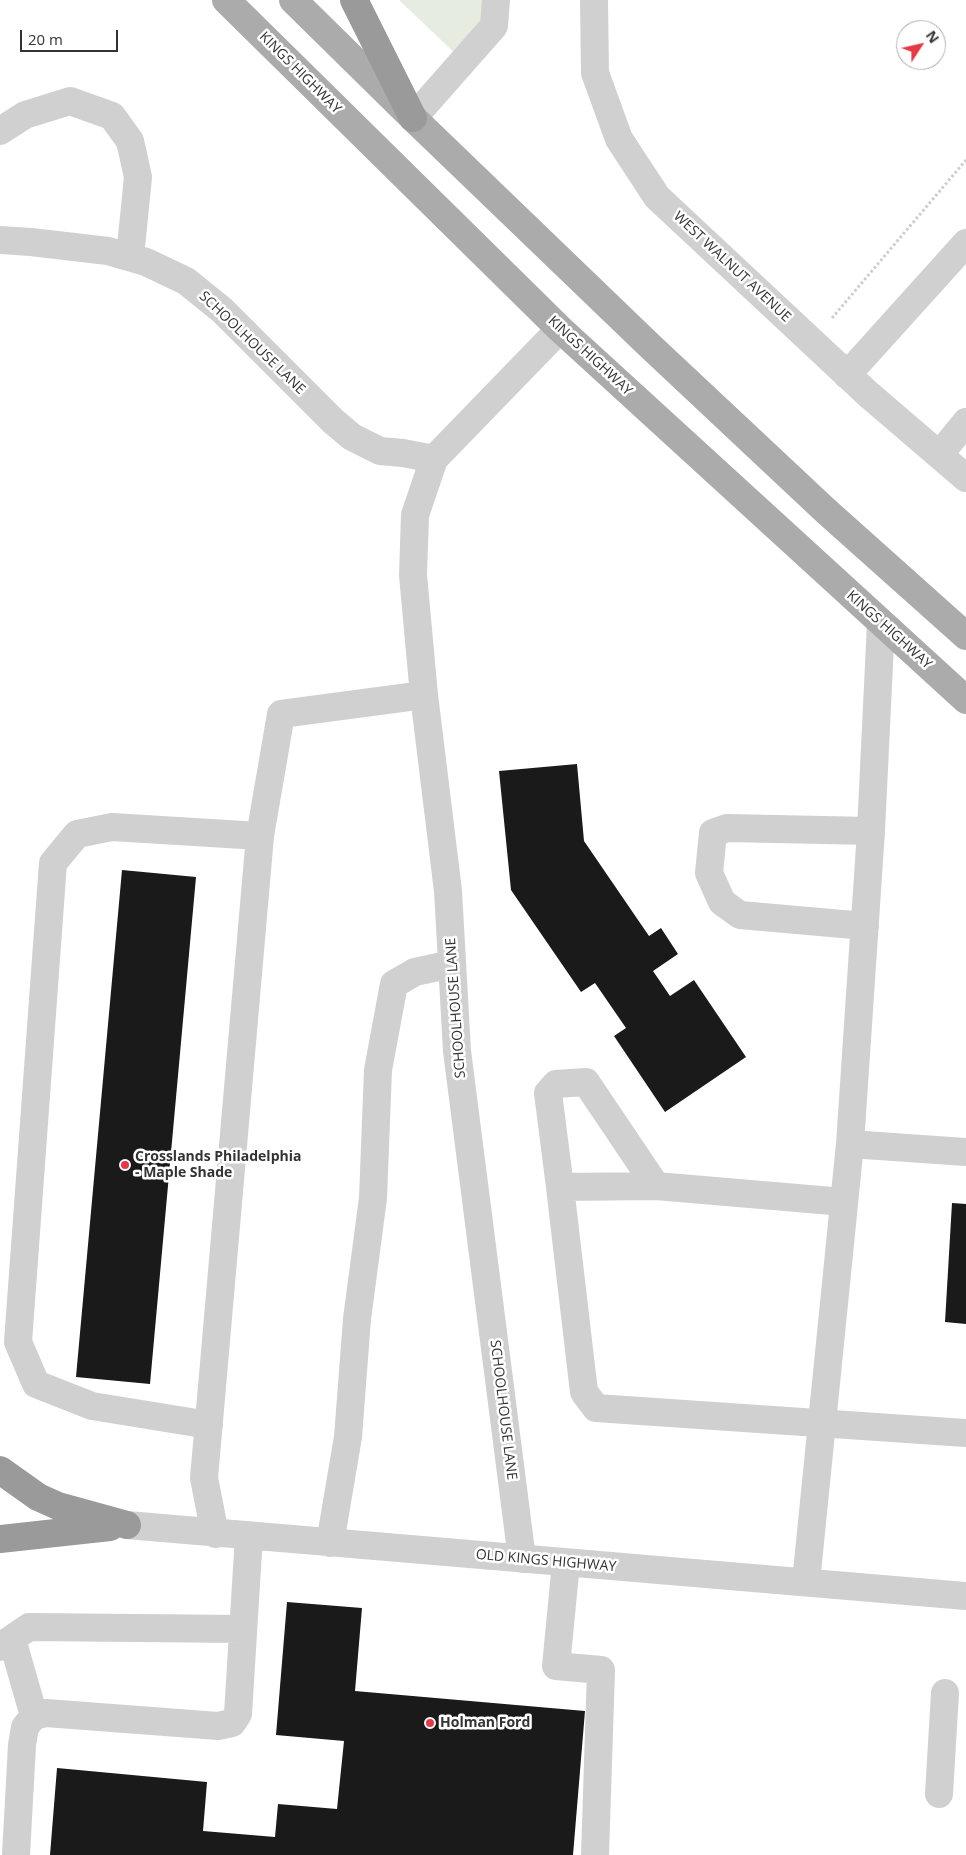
<!DOCTYPE html>
<style>
body{margin:0}
#map{position:relative;width:966px;height:1855px;overflow:hidden;background:#fff;font-family:"Open Sans",sans-serif}
canvas{display:block}
.north{position:absolute;left:896px;top:20px;width:50px;height:50px;box-sizing:border-box;background:#fff;border:1px solid #adadad;border-radius:50%;rotate:55deg;font-size:14px;font-weight:700;line-height:20px;text-align:center;color:#333}
.north::after{content:'';display:block;margin:auto;width:18px;height:22px;background:#e63946;clip-path:polygon(50% 0,100% 100%,50% 72%,0 100%)}
.scale{position:absolute;left:20px;top:30px;width:98px;height:22px;box-sizing:border-box;border:2px solid #333;border-top:0;padding-left:6px;font-size:15px;line-height:18px;white-space:nowrap;color:#333;-webkit-text-stroke:4px #fff;paint-order:stroke}
</style>
<div id="map">
<canvas width="966" height="1855"></canvas>
<div class="north">N</div>
<div class="scale">20 m</div>
</div>
<script>
const ctx = document.querySelector('canvas').getContext('2d');
ctx.lineJoin = 'round';
function fill(path, color) { ctx.fillStyle = color; ctx.fill(path, 'evenodd'); }
const toPath = rows => new Path2D(rows.map(r => 'M' + r).join(''));
function stroke(path, color, width, dash) { ctx.strokeStyle = color; ctx.lineWidth = width; ctx.lineCap = dash ? 'butt' : 'round'; ctx.setLineDash(dash || []); ctx.stroke(path); }
function label(font, color, halo, rows, align = 'center') {
  ctx.font = font + ' "Open Sans",sans-serif'; ctx.lineWidth = 5; ctx.setLineDash([]); ctx.textBaseline = 'middle'; ctx.strokeStyle = halo; ctx.fillStyle = color; for (const [text, x, y, turn = 0] of rows) {
    ctx.save(); ctx.translate(x, y); ctx.rotate((+turn || 0) * Math.PI / 180); ctx.textAlign = isNaN(turn) ? turn : align; if (halo) ctx.strokeText(text, 0, 0); ctx.fillText(text, 0, 0); ctx.restore();
  }
}
const green = toPath([
 [399,0,490,0,490,31,461,59]
]);
const building = toPath([
 [577,764,584,841,649,936,661,928,678,954,653,971,670,996,694,980,746,1057,665,1112,614,1036,626,1028,595,983,581,992,511,890,499,771],
 [122,870,196,877,150,1384,76,1377],
 [952,1203,966,1204,966,1324,945,1322],
 [287,1602,362,1608,355,1691,585,1711,573,1855,50,1855,57,1768,207,1782,203,1831,275,1837,278,1804,337,1809,344,1741,276,1735]
]);
const path = toPath([
 [832,318,966,160]
]);
const minor = toPath([
 [594,0,595,73,619,139,657,197,868,394,966,478],
 [413,118,494,26,496,0],
 [0,131,25,115,70,101,112,116,130,141,138,177,130,257],
 [0,240,31,242,108,251,146,262,186,281,222,310,333,421,352,437,380,451,403,453,434,459,560,329],
 [847,375,966,243],
 [939,455,966,422],
 [434,459,415,515,413,575,424,695,448,891,457,1051,522,1559],
 [865,926,740,915,722,902,709,873,713,833,727,828,871,831],
 [850,1144,871,831,881,623],
 [560,1187,656,1186],
 [844,1202,656,1186,586,1082,556,1084,548,1093,560,1187,584,1392,596,1408,966,1433],
 [209,1425,92,1406,36,1384,18,1342,53,863,77,834,112,827,260,836],
 [127,1525,966,1596],
 [215,1534,204,1478,260,836,281,714,424,695],
 [330,1543,348,1437,357,1319,373,1198,378,1070,394,984,415,972,452,964],
 [566,1563,556,1666,601,1670,595,1855],
 [806,1582,850,1144,966,1152],
 [12,1639,34,1716],
 [0,1647,29,1627,243,1629],
 [939,1794,945,1693],
 [16,1855,22,1745,25,1727,34,1716,46,1713,218,1726,232,1723,238,1714,249,1536]
]);
const major = toPath([
 [226,0,560,329,966,700],
 [293,0,413,118,650,346,826,511,966,636]
]);
const highway = toPath([
 [354,0,413,118],
 [0,1470,38,1497,58,1506,127,1525],
 [0,1539,110,1527]
]);
const markers = [
 [125,1165,5,"#e63946"],
 [430,1723,5,"#e63946"]
];
const streetNames = [
 ["KINGS HIGHWAY",300,73,45],
 ["WEST WALNUT AVENUE",732,267,43],
 ["SCHOOLHOUSE LANE",252,343,44],
 ["KINGS HIGHWAY",590,356,43],
 ["KINGS HIGHWAY",889,630,42],
 ["SCHOOLHOUSE LANE",456,1008,-94],
 ["SCHOOLHOUSE LANE",503,1410,83],
 ["OLD KINGS HIGHWAY",546,1561,5]
];
const poiNames = [
 ["Crosslands Philadelphia",135,1157],
 ["- Maple Shade",135,1173],
 ["Holman Ford",440,1723]
];
fill(green, '#e6ecdf');
fill(building, '#1a1a1a');
stroke(path, '#cdcdcd', 3, [2.5, 2.5]);
stroke(minor, '#d0d0d0', 28);
stroke(major, '#ababab', 28);
stroke(highway, '#9a9a9a', 28);
for (const [x, y, r, color] of markers) { const dot = new Path2D(); dot.arc(x, y, r, 0, 2 * Math.PI); ctx.fillStyle = color; ctx.fill(dot); stroke(dot, '#fff', 2); }
label('14px', '#333', '#fff', streetNames);
label('bold 14px', '#333', '#fff', poiNames, 'left');
</script>
